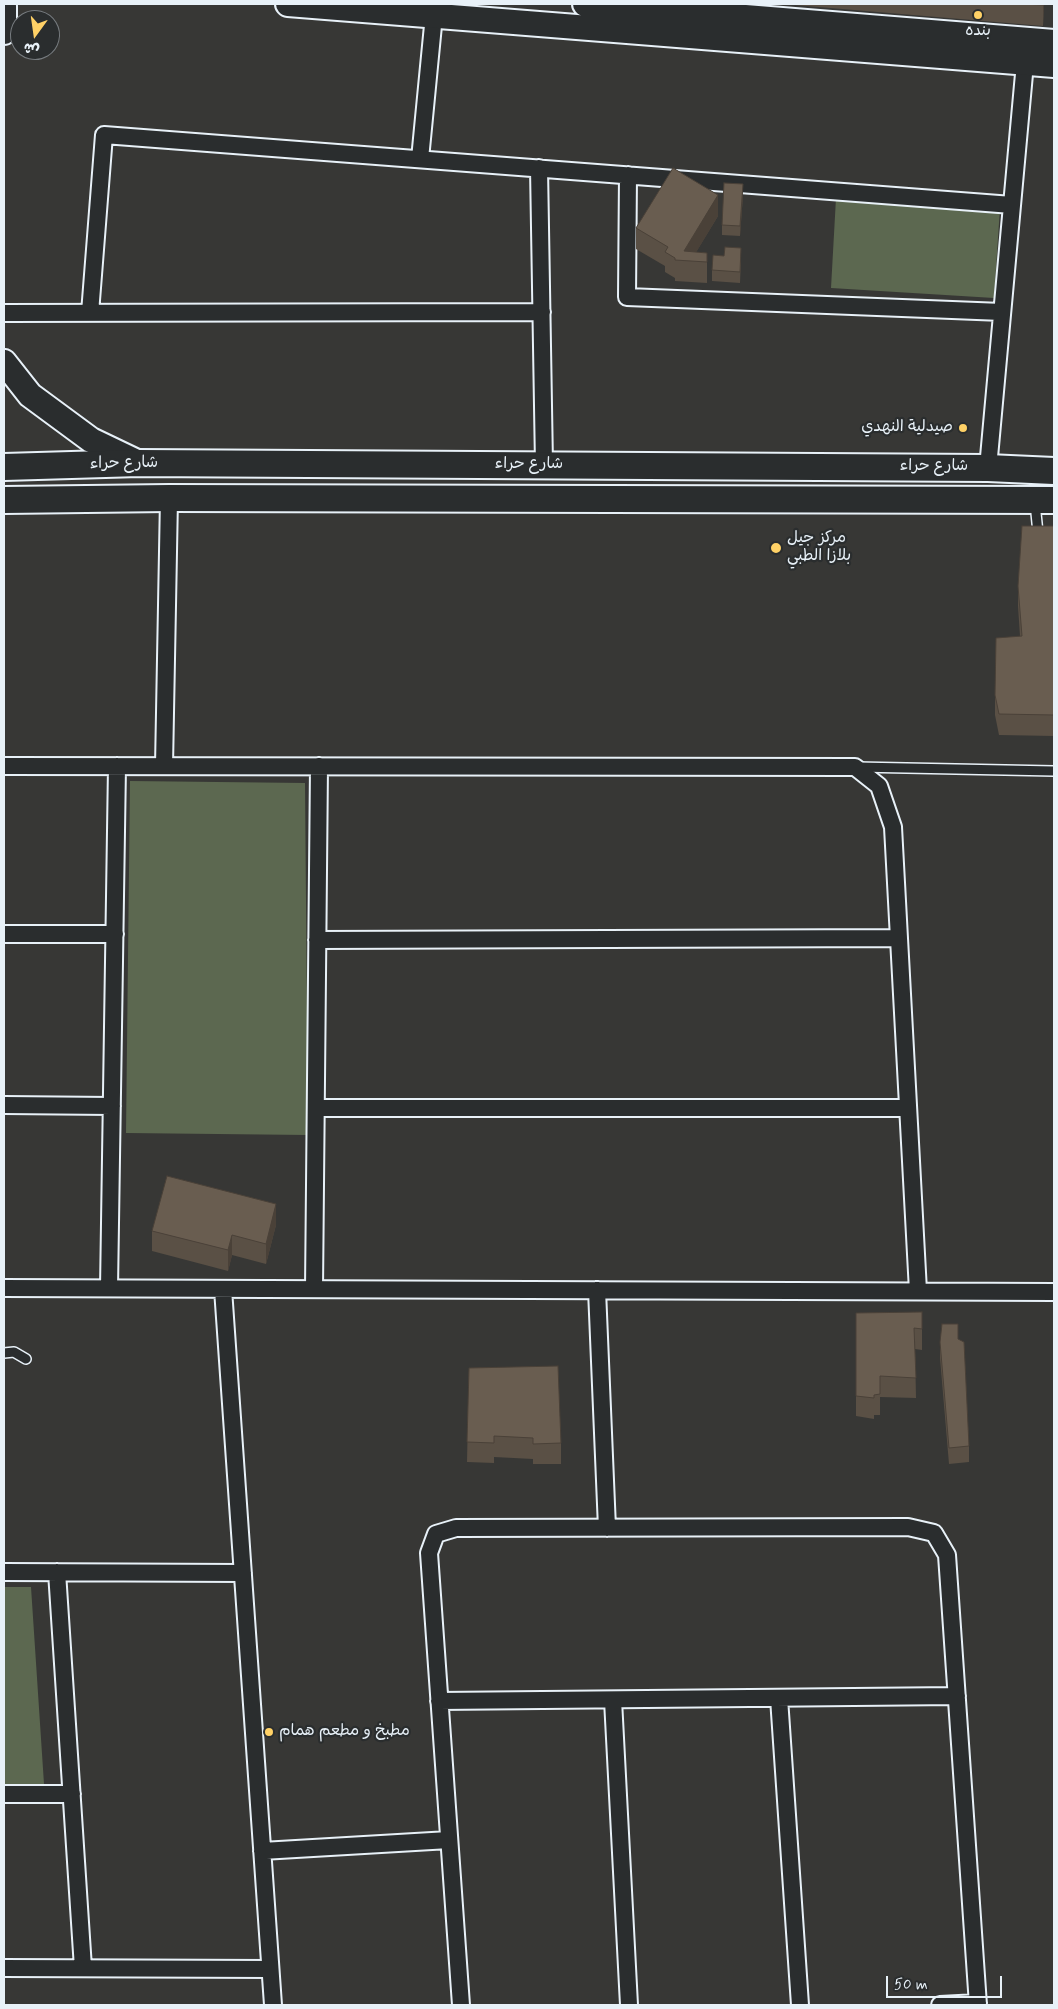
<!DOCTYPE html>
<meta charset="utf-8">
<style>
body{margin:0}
#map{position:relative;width:1058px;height:2009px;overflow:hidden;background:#373735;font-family:Mynerve,"Playpen Sans Arabic",sans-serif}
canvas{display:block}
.frame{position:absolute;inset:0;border:5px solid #e8f1f8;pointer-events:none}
.north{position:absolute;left:10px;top:10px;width:50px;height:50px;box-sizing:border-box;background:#2a2d2e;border:1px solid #767b7f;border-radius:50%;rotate:194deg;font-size:14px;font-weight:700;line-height:20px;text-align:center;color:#e8f1f8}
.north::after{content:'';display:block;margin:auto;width:18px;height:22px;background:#ffd166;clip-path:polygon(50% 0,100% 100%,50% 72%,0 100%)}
.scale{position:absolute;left:886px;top:1976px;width:116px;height:22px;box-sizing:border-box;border:2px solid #e8f1f8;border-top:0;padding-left:6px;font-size:15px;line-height:18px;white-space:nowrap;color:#e8f1f8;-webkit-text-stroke:4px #2a2d2e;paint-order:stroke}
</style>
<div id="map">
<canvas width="1058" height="2009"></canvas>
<div class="frame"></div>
<div class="north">ش</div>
<div class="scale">50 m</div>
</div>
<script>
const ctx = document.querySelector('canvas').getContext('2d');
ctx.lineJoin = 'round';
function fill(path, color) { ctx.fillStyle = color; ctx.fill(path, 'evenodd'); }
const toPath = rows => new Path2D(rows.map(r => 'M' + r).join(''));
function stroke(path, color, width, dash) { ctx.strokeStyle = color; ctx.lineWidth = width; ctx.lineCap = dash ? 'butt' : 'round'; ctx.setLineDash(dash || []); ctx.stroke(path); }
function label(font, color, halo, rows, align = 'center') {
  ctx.font = font + ' Mynerve,"Playpen Sans Arabic",sans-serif'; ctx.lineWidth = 4.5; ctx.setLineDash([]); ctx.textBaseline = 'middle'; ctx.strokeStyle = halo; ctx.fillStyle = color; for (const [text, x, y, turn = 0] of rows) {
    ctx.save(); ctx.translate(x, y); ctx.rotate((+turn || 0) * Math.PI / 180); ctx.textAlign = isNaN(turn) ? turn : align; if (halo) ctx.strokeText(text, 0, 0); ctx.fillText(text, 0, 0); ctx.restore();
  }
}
const green = toPath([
 [836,198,1000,208,994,298,831,288],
 [130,781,305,783,308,1135,126,1133],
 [4,1587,31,1587,44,1784,4,1784]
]);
const lane = toPath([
 [1035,503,1038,533,1041,535,1054,535],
 [857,767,1054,771],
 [4,1353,14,1352,26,1359]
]);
const street = toPath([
 [420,159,434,15],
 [539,168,544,465],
 [628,175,627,297,1002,312],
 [4,313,542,312],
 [90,313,104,135,1012,205],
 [988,468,1025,63],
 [4,766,855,767,879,786,893,827,918,1291],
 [164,766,169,498],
 [4,934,115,934],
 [317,940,899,938],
 [4,1105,112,1106],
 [316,1108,908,1108],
 [4,1288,1054,1292],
 [109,1288,117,766],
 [223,1289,273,2005],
 [314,1289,319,766],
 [597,1290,607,1528],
 [4,1572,243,1573],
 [57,1572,83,1968],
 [779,1698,800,2005],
 [613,1700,629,2005],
 [439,1701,957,1696],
 [4,1794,72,1794],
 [262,1851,449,1840],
 [4,1968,270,1969],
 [461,2005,429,1553,436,1534,456,1528,908,1527,934,1533,947,1555,978,2005],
 [940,2005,978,2003]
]);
const secondary = toPath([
 [288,4,1054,65],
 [585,4,1054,42],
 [4,32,4,6],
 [4,362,30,395,91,440,139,463]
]);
const primary = toPath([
 [4,467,139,463,988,468,1054,471],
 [4,500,169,498,1054,500]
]);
const wall = toPath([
 [783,4,1044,4,1043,26],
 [743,195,740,236,722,235,722,225],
 [718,216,696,252,707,253,707,283,675,281,675,278,665,272,665,266,636,249,636,228],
 [724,256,741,258,740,283,712,281,712,270],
 [1054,526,1054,736,999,735,995,715,995,695,1020,636,1018,606,1018,586],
 [276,1225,266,1264,232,1255,228,1271,152,1251,152,1231],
 [856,1313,922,1329,922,1350,915,1349,916,1398,880,1397,880,1415,874,1415,874,1419,856,1416],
 [958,1339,969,1446,969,1462,949,1464,940,1358,940,1342],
 [469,1368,561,1443,561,1464,533,1464,533,1459,494,1457,494,1463,467,1462]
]);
const shadedWall = toPath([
 [1043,4,1044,4,1043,26],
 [743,184,743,195,740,236,740,226],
 [718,195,718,216,691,261,684,251],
 [276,1204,276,1225,266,1264,266,1244],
 [232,1235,232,1255,228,1271,228,1250]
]);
const building = toPath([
 [1022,4,1043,4,1043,5,1022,4],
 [673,168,718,195,684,251,707,253,707,262,675,260,675,258,665,252,668,247,636,228,673,168],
 [724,183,743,184,740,226,722,225,724,183],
 [725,247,741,248,740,272,712,270,713,255,724,256,725,247],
 [1022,526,1054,526,1054,715,999,714,995,695,996,638,1022,636,1018,586,1022,526],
 [167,1176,276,1204,266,1244,232,1235,228,1250,152,1231,167,1176],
 [922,1312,922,1329,914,1328,916,1378,880,1376,880,1394,874,1395,874,1398,856,1396,856,1313,922,1312],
 [942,1324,958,1324,958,1339,964,1342,969,1446,949,1448,940,1342,942,1324],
 [558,1366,561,1443,533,1444,533,1438,494,1436,494,1443,467,1442,469,1368,558,1366]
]);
const markers = [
 [978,15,5,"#ffd166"],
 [963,428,5,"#ffd166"],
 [776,548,6,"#ffd166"],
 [269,1732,5,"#ffd166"]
];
const poiNames = [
 ["بنده",978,32,"center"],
 ["صيدلية النهدي",953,428,"right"],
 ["مركز جيل",787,539],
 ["بلازا الطبي",787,557],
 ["مطبخ و مطعم همام",279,1732]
];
const streetNames = [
 ["شارع حراء",124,464,-1],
 ["شارع حراء",529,465],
 ["شارع حراء",934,467]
];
fill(green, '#5c6850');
stroke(lane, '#e8f1f8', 12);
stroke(street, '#e8f1f8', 20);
stroke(secondary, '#e8f1f8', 28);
stroke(primary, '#e8f1f8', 30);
stroke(lane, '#2a2d2e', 9);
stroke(street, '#2a2d2e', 16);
stroke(secondary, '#2a2d2e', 24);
stroke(primary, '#2a2d2e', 26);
fill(wall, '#5a5045');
fill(shadedWall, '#4a4138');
fill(building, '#695d50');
stroke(building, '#4a4138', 1);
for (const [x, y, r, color] of markers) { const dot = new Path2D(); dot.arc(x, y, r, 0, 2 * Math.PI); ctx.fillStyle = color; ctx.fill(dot); stroke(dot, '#2a2d2e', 2); }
label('16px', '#e8f1f8', '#2a2d2e', poiNames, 'left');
label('16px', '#e8f1f8', '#2a2d2e', streetNames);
</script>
